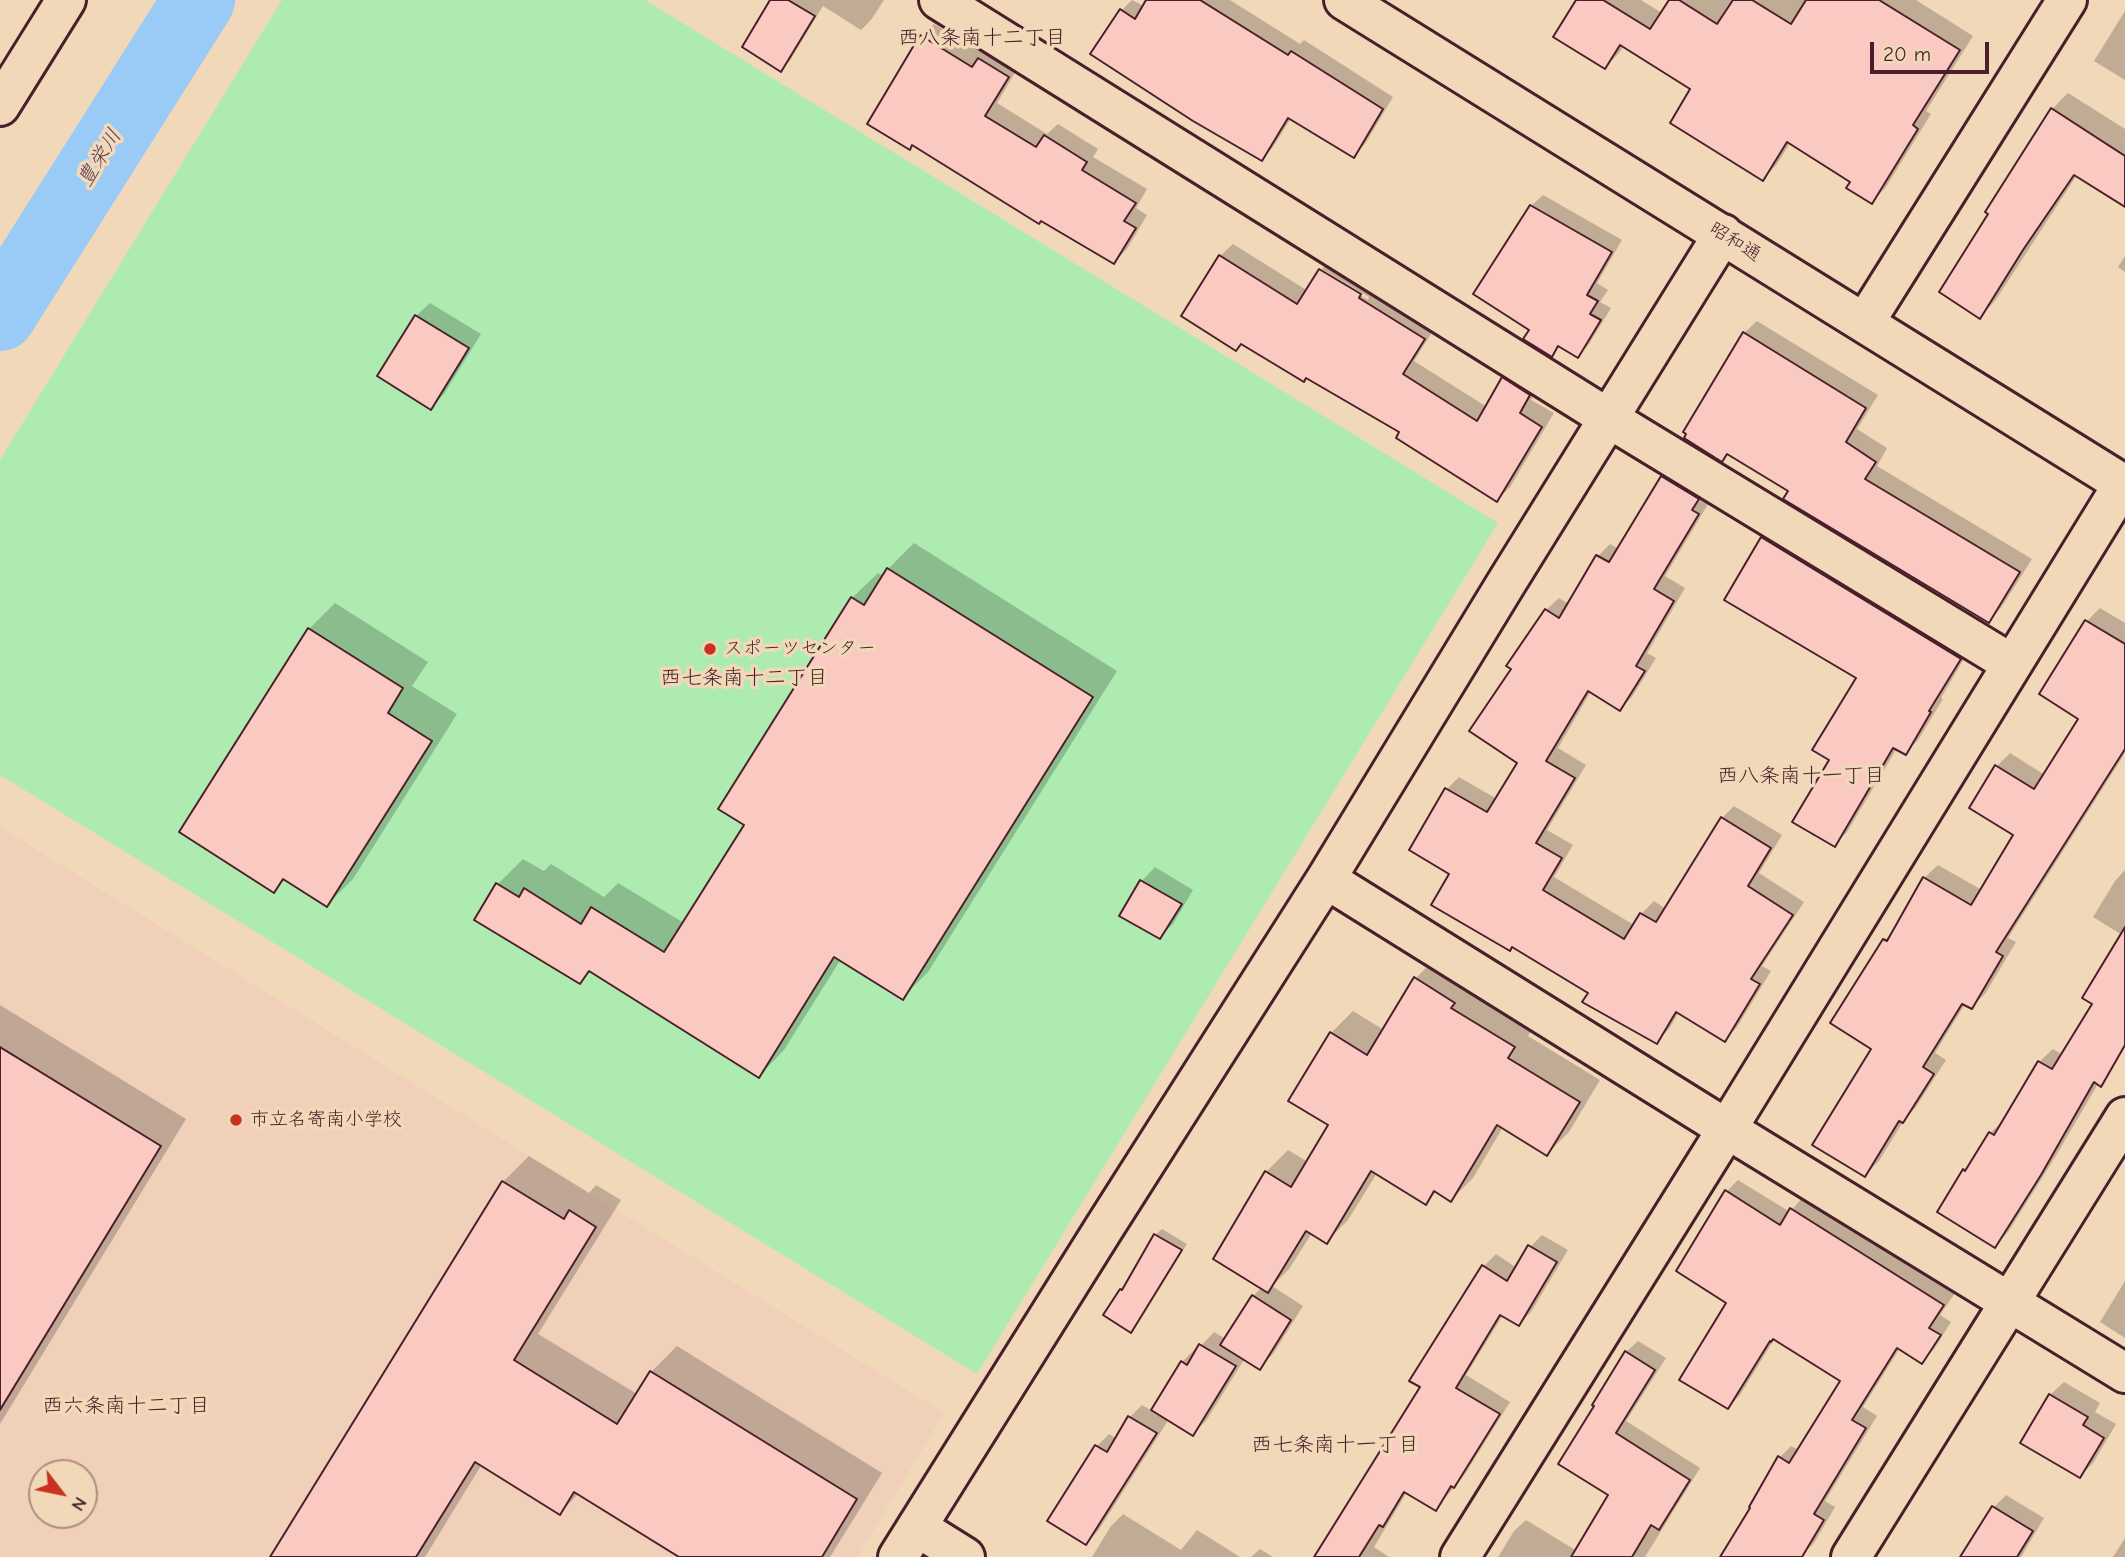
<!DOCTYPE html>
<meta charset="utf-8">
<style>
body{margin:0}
#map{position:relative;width:2125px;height:1557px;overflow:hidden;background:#f1d8b9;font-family:"Comic Neue",sans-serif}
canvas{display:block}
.north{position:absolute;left:28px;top:1459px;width:70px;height:70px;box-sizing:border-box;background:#f1d8b9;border:2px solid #ae8e80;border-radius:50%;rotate:122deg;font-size:19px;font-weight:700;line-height:28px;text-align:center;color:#4a1f2b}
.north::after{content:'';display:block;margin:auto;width:24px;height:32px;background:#c8321e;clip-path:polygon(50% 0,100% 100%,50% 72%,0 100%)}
.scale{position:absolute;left:1870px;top:42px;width:119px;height:32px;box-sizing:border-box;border:4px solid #4a1f2b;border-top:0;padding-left:9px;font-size:21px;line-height:24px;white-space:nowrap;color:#4a1f2b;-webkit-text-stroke:5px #f1d8b9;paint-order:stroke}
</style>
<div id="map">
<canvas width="2125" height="1557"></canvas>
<div class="north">N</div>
<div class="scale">20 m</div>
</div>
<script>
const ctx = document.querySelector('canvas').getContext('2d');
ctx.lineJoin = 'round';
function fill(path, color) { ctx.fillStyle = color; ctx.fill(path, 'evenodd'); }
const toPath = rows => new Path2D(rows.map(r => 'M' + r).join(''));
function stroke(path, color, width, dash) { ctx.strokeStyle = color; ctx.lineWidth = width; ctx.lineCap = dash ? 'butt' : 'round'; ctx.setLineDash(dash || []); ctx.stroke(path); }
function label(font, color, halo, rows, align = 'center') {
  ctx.font = font + ' "Comic Neue","Klee One",sans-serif'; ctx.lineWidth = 7; ctx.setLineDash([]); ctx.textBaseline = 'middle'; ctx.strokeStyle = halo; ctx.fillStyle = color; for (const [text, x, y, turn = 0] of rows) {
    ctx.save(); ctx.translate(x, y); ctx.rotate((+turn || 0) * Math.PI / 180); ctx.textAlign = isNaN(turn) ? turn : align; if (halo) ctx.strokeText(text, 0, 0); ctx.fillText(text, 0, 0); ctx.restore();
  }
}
const built = toPath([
 [0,827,944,1413,858,1557,0,1557],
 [42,1473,84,1473,84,1515,42,1515]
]);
const green = toPath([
 [282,0,645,0,1498,523,977,1374,0,775,0,460]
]);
const shadow = toPath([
 [772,0,884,0,871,20,861,30,823,6,791,59,781,69],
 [1132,0,1144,6,1148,0,1230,0,1300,44,1304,40,1393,97,1365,144,1353,155,1291,118,1273,147,1262,159,1121,11],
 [1578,0,1641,0,1662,13,1671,0,1916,0,1973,36,1926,111,1931,114,1886,187,1872,202,1852,181,1790,143,1777,164,1763,179,1692,89,1624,45,1619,53,1605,67],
 [2125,11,2125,80,2094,61],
 [934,24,984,54,992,46,1020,64,997,103,1047,134,1058,124,1098,149,1093,157,1147,189,1136,208,1147,215,1127,249,1114,262,1042,219,921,36],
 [2068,93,2125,129,2125,205,2077,175,1995,301,1980,316,1990,213,1987,212,2052,109],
 [1543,195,1622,240,1597,283,1608,290,1600,302,1611,308,1589,344,1578,356,1561,345,1552,355,1531,329,1531,206],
 [1233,244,1308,291,1321,270,1321,272,1368,300,1369,297,1322,269,1333,257,1436,326,1414,361,1487,407,1503,379,1516,366,1542,382,1531,400,1554,413,1510,487,1497,500,1402,432,1220,256],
 [2125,256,2125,272,2118,267],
 [430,303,481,334,444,394,431,407,416,316],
 [1757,321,1878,395,1857,429,1887,448,1877,466,2032,559,2001,608,1988,621,1790,490,1729,453,1722,460,1744,333],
 [1675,465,1710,501,1665,576,1685,588,1647,653,1656,658,1632,697,1619,709,1591,691,1558,748,1586,765,1547,830,1573,845,1554,877,1634,925,1641,914,1654,901,1666,909,1722,818,1734,806,1782,835,1759,873,1804,902,1762,966,1771,971,1737,1027,1725,1040,1679,1012,1669,1029,1656,1041,1590,992,1451,874,1447,789,1459,777,1497,799,1520,762,1513,669,1546,610,1559,598,1569,604,1598,556,1610,544,1619,549,1662,477],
 [1775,525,1972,645,1941,698,1943,699,1918,740,1906,753,1897,748,1847,832,1834,845,1832,759,1858,678,1762,538],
 [914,543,1117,671,928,972,902,998,841,959,784,1050,759,1076,592,970,580,982,498,884,523,859,544,871,551,864,604,897,618,883,684,923,746,824,852,598,878,573,884,576,888,569],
 [335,603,428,662,412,686,457,714,353,879,327,905,286,879,274,890,309,629],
 [2100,608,2125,623,2125,753,2008,938,2016,942,1985,994,1971,1007,1965,1004,1935,1053,1946,1060,1916,1107,1904,1120,1879,1161,1865,1175,1873,1048,1832,1022,1885,940,1896,929,1924,878,1938,865,1982,890,2016,835,1997,766,2010,753,2045,775,2080,719,2087,621],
 [1155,867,1193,890,1173,924,1160,937,1122,915,1142,881],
 [2125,870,2125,1044,2102,1077,2054,1159,2008,1232,1995,1246,1964,1171,1972,1162,1990,1133,2004,1120,2039,1062,2053,1049,2063,1055,2095,1004,2122,935,2093,917,2115,881],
 [1437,957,1535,1025,1528,1036,1600,1080,1569,1132,1547,1154,1503,1127,1473,1178,1451,1200,1437,1191,1426,1202,1377,1173,1348,1220,1327,1241,1312,1233,1289,1269,1272,1286,1303,1306,1273,1354,1260,1367,1245,1358,1206,1421,1192,1434,1169,1419,1098,1531,1086,1543,1097,1446,1109,1434,1117,1439,1130,1417,1142,1405,1152,1411,1182,1362,1195,1349,1197,1350,1214,1332,1226,1339,1253,1296,1262,1287,1266,1172,1288,1150,1308,1162,1331,1125,1331,1033,1353,1011,1384,1030,1416,978],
 [0,1005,186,1119,0,1424],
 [529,1156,589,1193,596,1185,621,1200,538,1334,637,1394,651,1372,677,1346,882,1473,830,1557,683,1557,579,1493,560,1513,482,1464,425,1557,272,1557,503,1182],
 [1738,1180,1790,1212,1803,1197,1955,1293,1940,1315,1951,1322,1934,1349,1922,1361,1900,1348,1863,1407,1877,1416,1825,1501,1835,1507,1814,1543,1802,1555,1785,1557,1723,1557,1779,1458,1791,1446,1799,1450,1842,1381,1775,1338,1740,1395,1728,1407,1726,1192],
 [1162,1229,1187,1244,1137,1324,1131,1330,1121,1290,1127,1284,1155,1235],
 [1542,1235,1568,1250,1531,1312,1519,1324,1503,1315,1466,1375,1510,1402,1465,1474,1436,1509,1407,1492,1374,1547,1389,1557,1316,1557,1422,1387,1484,1266,1496,1254,1517,1268,1530,1247],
 [2125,1281,2125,1338,2100,1322],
 [1638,1341,1666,1358,1626,1421,1700,1468,1645,1557,1498,1557,1514,1531,1526,1520,1577,1551,1610,1494,1560,1463,1626,1352],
 [2064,1382,2100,1403,2095,1412,2116,1424,2093,1463,2080,1476,2050,1395],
 [2006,1495,2044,1518,2021,1557,1968,1557,1994,1507],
 [1123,1514,1181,1550,1197,1530,1240,1557,1092,1557,1111,1526],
 [2125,1538,2125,1557,2113,1557],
 [1260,1549,1273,1557,1251,1557]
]);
const river = toPath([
 [0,315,199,0]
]);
const building = toPath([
 [770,0,788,0,815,16,781,72,742,47,770,0],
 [1146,0,1200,0,1288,55,1291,51,1383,109,1354,158,1288,118,1262,161,1193,121,1090,54,1120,9,1135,19,1146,0],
 [1576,0,1603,0,1650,29,1669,0,1679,0,1717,24,1733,0,1752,0,1791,24,1806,0,1879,0,1960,50,1913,125,1918,129,1872,204,1846,188,1850,182,1787,142,1763,181,1670,123,1690,89,1620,45,1605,69,1553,37,1576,0],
 [920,35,972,67,978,58,1009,77,985,116,1036,147,1044,135,1087,162,1082,170,1136,203,1124,221,1136,228,1114,264,1041,221,1039,224,912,145,910,150,867,124,920,35],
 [2051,108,2125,156,2125,207,2074,175,2023,250,1980,319,1939,292,1988,214,1985,212,2051,108],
 [1530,205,1612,252,1587,295,1598,301,1590,314,1601,320,1578,358,1558,346,1552,357,1523,339,1529,330,1473,294,1530,205],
 [1219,255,1297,304,1319,269,1361,294,1359,298,1425,339,1403,374,1477,421,1502,377,1530,395,1520,413,1542,427,1497,502,1396,438,1399,432,1306,378,1304,382,1241,344,1236,351,1181,316,1219,255],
 [415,315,469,348,431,410,377,376,415,315],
 [1743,332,1866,408,1846,442,1876,462,1865,479,2020,572,1989,623,1783,499,1788,491,1727,454,1722,462,1684,438,1686,434,1683,432,1743,332],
 [1661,476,1699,499,1692,510,1699,514,1654,589,1674,601,1636,666,1645,671,1620,711,1588,691,1546,761,1575,778,1536,843,1562,858,1543,890,1624,939,1640,913,1656,922,1721,817,1771,848,1748,886,1793,915,1751,979,1760,984,1725,1042,1676,1012,1657,1044,1582,1002,1588,993,1512,947,1510,951,1431,905,1449,874,1409,850,1445,788,1487,812,1517,763,1469,731,1511,669,1506,666,1545,609,1559,618,1596,555,1609,562,1661,476],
 [1761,537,1961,659,1929,711,1931,712,1906,755,1893,748,1835,847,1792,822,1829,760,1812,750,1856,678,1724,600,1761,537],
 [887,568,1093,697,903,1000,834,957,759,1078,589,971,580,984,474,920,496,883,519,897,524,888,581,924,591,907,664,952,744,825,718,809,851,597,864,605,887,568],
 [2085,620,2125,644,2125,749,1996,952,2003,956,1972,1009,1962,1004,1923,1067,1934,1074,1903,1123,1899,1121,1865,1177,1812,1145,1871,1049,1830,1023,1883,939,1887,941,1923,877,1971,905,2013,835,1969,808,1995,765,2034,789,2078,719,2039,694,2085,620],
 [308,628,403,688,388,713,432,741,327,907,283,879,274,893,179,832,308,628],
 [1140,880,1182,904,1160,939,1119,916,1140,880],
 [2125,927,2125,1045,2101,1087,2094,1082,2041,1175,1995,1248,1937,1212,1963,1169,1965,1171,1989,1132,1994,1135,2038,1061,2052,1069,2092,1004,2082,998,2125,927],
 [1414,977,1455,1003,1451,1008,1515,1047,1508,1058,1580,1102,1547,1156,1497,1125,1451,1202,1434,1191,1426,1205,1371,1171,1327,1244,1306,1231,1268,1293,1213,1259,1265,1171,1291,1187,1328,1125,1288,1101,1330,1032,1367,1055,1414,977],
 [0,1047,161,1146,0,1410,0,1047],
 [502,1181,564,1219,569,1210,596,1227,514,1360,617,1424,650,1371,857,1499,822,1557,679,1557,574,1492,560,1515,475,1462,416,1557,270,1557,502,1181],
 [1725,1190,1780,1225,1790,1208,1944,1305,1929,1328,1941,1335,1922,1364,1897,1348,1852,1420,1866,1428,1814,1514,1824,1520,1802,1557,1720,1557,1750,1508,1749,1507,1778,1456,1789,1463,1840,1381,1773,1339,1771,1342,1770,1341,1728,1409,1679,1380,1726,1303,1676,1271,1725,1190],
 [1154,1234,1182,1250,1131,1333,1103,1315,1120,1289,1122,1290,1154,1234],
 [1528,1245,1557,1262,1519,1326,1500,1315,1456,1388,1500,1414,1454,1488,1451,1486,1436,1511,1404,1492,1383,1527,1379,1525,1359,1557,1314,1557,1420,1387,1409,1381,1482,1265,1507,1281,1528,1245],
 [1252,1295,1291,1320,1260,1370,1220,1345,1252,1295],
 [1199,1344,1236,1366,1193,1436,1151,1410,1181,1361,1187,1365,1199,1344],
 [1625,1351,1655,1370,1616,1433,1690,1480,1659,1530,1651,1525,1632,1557,1571,1557,1608,1495,1558,1464,1594,1406,1592,1405,1625,1351],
 [2049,1394,2088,1417,2083,1425,2104,1438,2080,1478,2020,1443,2049,1394],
 [1128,1416,1157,1433,1086,1545,1047,1521,1095,1445,1107,1452,1128,1416],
 [1992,1506,2033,1531,2017,1557,1960,1557,1992,1506]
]);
const minor = toPath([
 [939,0,1608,418,2012,664],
 [0,106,66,0],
 [1865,322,2067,0],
 [1326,879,1727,1129,2125,1373],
 [898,1557,1104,1228,1326,879,1505,585,1723,234],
 [1460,1557,1727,1129],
 [1851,1557,2125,1117]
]);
const tertiary = toPath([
 [1344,0,2125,485],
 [1727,1129,2123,484],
 [917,1527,965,1557]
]);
const markers = [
 [710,649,7,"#c8321e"],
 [236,1120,7,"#c8321e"]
];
const streetNames = [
 ["昭和通",1735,242,32]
];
const poiNames = [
 ["スポーツセンター",724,649],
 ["市立名寄南小学校",250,1120]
];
const neighbourhoodNames = [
 ["西八条南十二丁目",982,38],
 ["西七条南十二丁目",744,678],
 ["西八条南十一丁目",1801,776],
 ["西六条南十二丁目",126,1406],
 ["西七条南十一丁目",1335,1445]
];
const waterNames = [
 ["豊栄川",100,158,-58]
];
fill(built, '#f0d0b9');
fill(green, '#aeebb1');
fill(shadow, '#0003');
stroke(river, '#9acaf6', 72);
fill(building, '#f9c9c2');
stroke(building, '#4a1f2b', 2);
stroke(minor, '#4a1f2b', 44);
stroke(tertiary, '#4a1f2b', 44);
stroke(minor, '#f1d8b9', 38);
stroke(tertiary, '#f1d8b9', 38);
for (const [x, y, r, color] of markers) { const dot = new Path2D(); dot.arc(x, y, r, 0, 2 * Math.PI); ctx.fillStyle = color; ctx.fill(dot); stroke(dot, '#f1d8b9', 2.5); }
label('19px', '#4a1f2b', '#f1d8b9', streetNames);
label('19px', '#4a1f2b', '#f1d8b9', poiNames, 'left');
label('21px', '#4a1f2b', '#f1d8b9', neighbourhoodNames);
label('italic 21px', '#5a4154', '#f1d8b9', waterNames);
</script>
